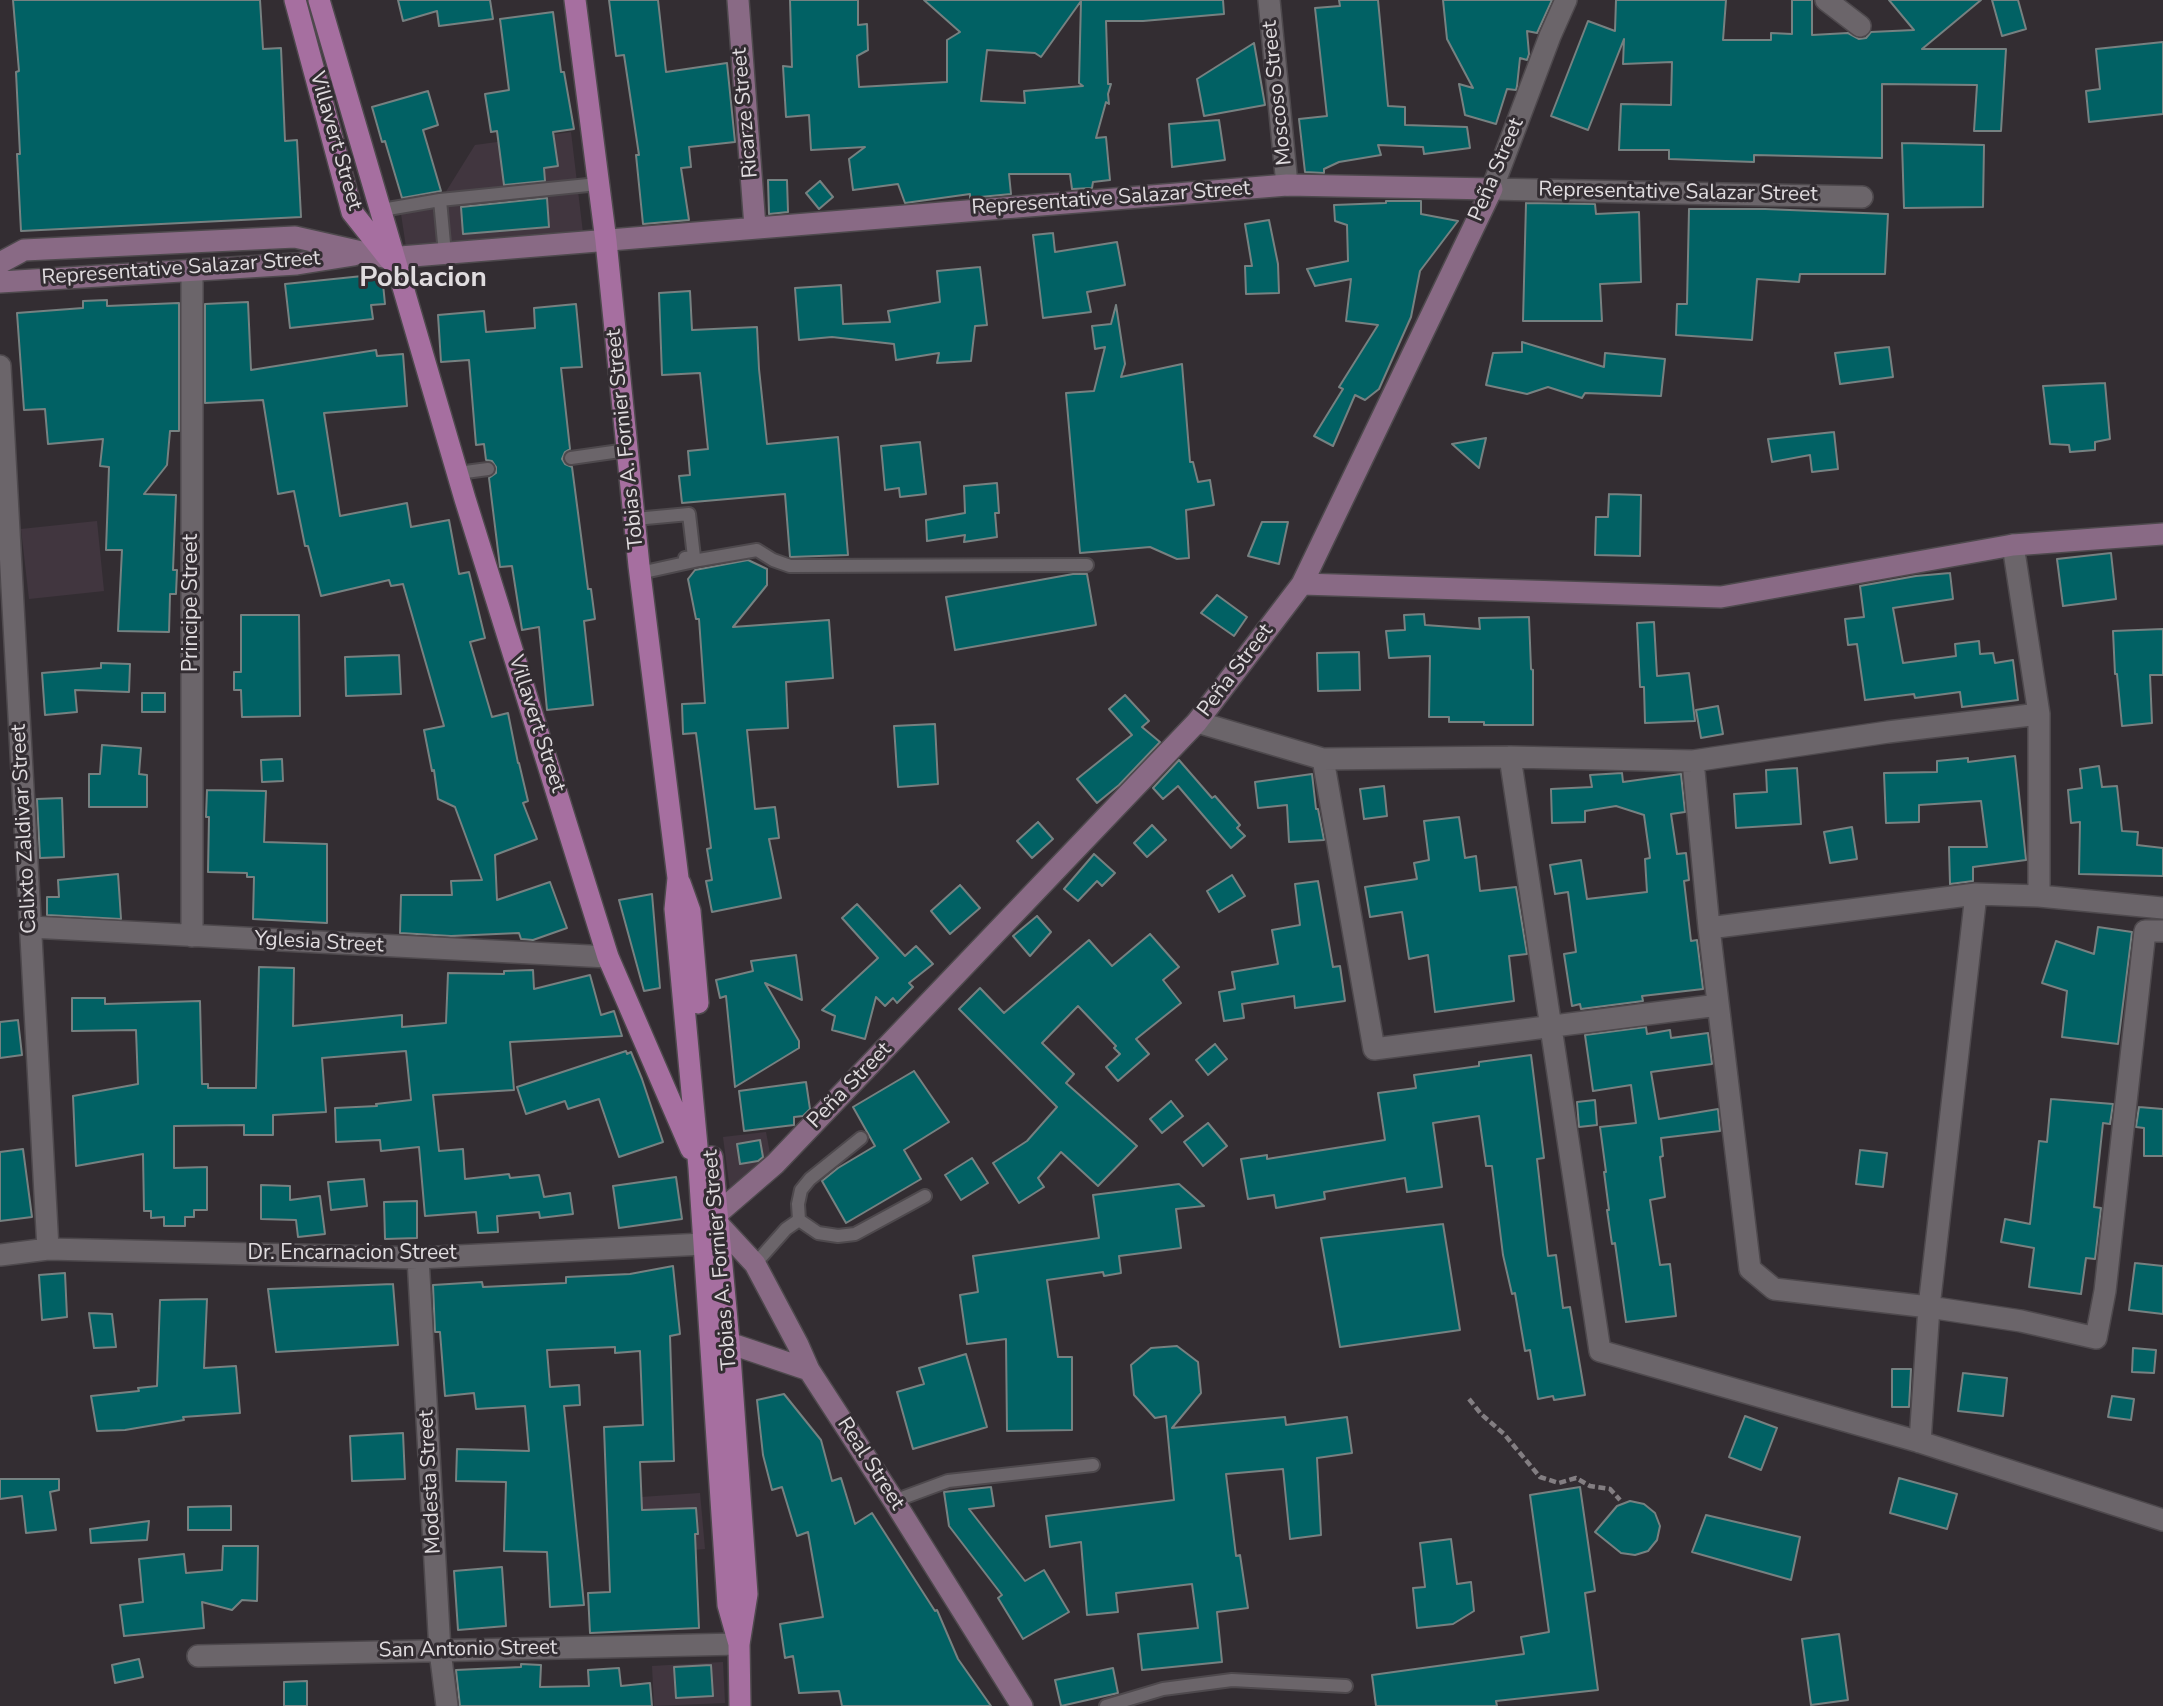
<!DOCTYPE html>
<meta charset="utf-8">
<style>
body{margin:0}
canvas{display:block;background:#332d32}
</style>
<canvas width="2163" height="1706"></canvas>
<script>
const ctx = document.querySelector('canvas').getContext('2d');
ctx.lineJoin = 'round';
function fill(path, color) { ctx.fillStyle = color; ctx.fill(path, 'evenodd'); }
const toPath = rows => new Path2D(rows.map(r => 'M' + r).join(''));
function stroke(path, color, width, dash) { ctx.strokeStyle = color; ctx.lineWidth = width; ctx.lineCap = dash ? 'butt' : 'round'; ctx.setLineDash(dash || []); ctx.stroke(path); }
function label(font, color, halo, rows, align = 'center') {
  ctx.font = font + ' "Nunito Sans",sans-serif'; ctx.lineWidth = 6; ctx.setLineDash([]); ctx.textBaseline = 'middle'; ctx.strokeStyle = halo; ctx.fillStyle = color; for (const [text, x, y, turn = 0] of rows) {
    ctx.save(); ctx.translate(x, y); ctx.rotate((+turn || 0) * Math.PI / 180); ctx.textAlign = isNaN(turn) ? turn : align; if (halo) ctx.strokeText(text, 0, 0); ctx.fillText(text, 0, 0); ctx.restore();
  }
}
const built = toPath([
 [571,132,583,233,406,247,400,207,442,198,475,145],
 [97,521,104,591,29,599,21,529],
 [766,1132,772,1164,730,1190,723,1137],
 [700,1493,705,1549,645,1554,641,1497],
 [723,1662,725,1703,654,1706,652,1666]
]);
const building = toPath([
 [13,0,260,0,263,49,281,48,285,141,297,140,301,217,21,231,17,154,20,154,16,72,19,71,13,0],
 [398,0,490,0,493,19,439,26,437,11,403,21,398,0],
 [609,0,658,0,666,72,727,63,735,142,689,147,691,167,681,168,689,220,643,224,636,155,639,155,624,55,616,56,609,0],
 [790,0,858,0,858,25,867,24,868,50,857,56,859,87,947,82,947,40,960,32,924,0,1223,0,1224,14,1143,21,1106,21,1108,84,1111,84,1108,94,1109,104,1106,102,1096,138,1106,137,1110,180,1093,182,1092,188,1072,189,1070,174,1009,174,1011,194,970,198,970,194,905,203,898,184,853,190,849,159,865,147,811,150,809,115,786,117,783,66,792,67,790,0],
 [1081,1,1079,83,1083,86,1024,91,1025,103,981,101,987,50,1035,53,1041,57,1081,1],
 [1339,0,1378,0,1388,106,1405,107,1405,125,1467,127,1470,148,1424,154,1423,147,1378,145,1381,155,1339,162,1324,169,1324,173,1305,172,1299,119,1327,116,1315,8,1340,6,1339,0],
 [1443,0,1552,0,1537,33,1527,31,1529,54,1527,60,1520,58,1517,86,1516,90,1507,89,1496,124,1465,115,1459,84,1473,88,1447,39,1443,0],
 [1616,0,1726,0,1723,40,1771,40,1771,33,1792,34,1792,0,1812,0,1812,35,1848,33,1859,39,1866,38,1871,32,1914,30,1889,0,1981,0,1922,49,2006,49,2001,131,1974,131,1977,85,1882,84,1882,158,1754,155,1754,162,1669,159,1669,150,1619,150,1621,104,1671,105,1672,62,1623,64,1624,39,1588,130,1551,116,1588,21,1615,31,1616,0],
 [1992,0,2018,0,2026,29,2002,36,1992,0],
 [553,12,561,72,564,72,574,129,553,132,558,166,544,168,545,181,504,185,497,131,491,132,485,94,509,90,500,19,553,12],
 [2163,42,2163,114,2089,122,2086,91,2100,89,2096,49,2163,42],
 [1254,43,1265,105,1204,116,1197,79,1254,43],
 [428,91,438,125,423,130,441,191,402,198,385,141,382,142,372,107,428,91],
 [1219,120,1225,160,1172,167,1169,124,1219,120],
 [1902,143,1984,145,1983,207,1904,208,1902,143],
 [768,180,787,180,788,212,769,214,768,180],
 [820,181,833,197,819,209,806,193,820,181],
 [547,198,549,227,463,234,461,207,547,198],
 [1386,201,1421,201,1421,214,1458,221,1420,271,1411,317,1379,389,1365,400,1355,395,1333,446,1314,436,1343,389,1339,387,1378,325,1346,321,1351,279,1315,286,1307,269,1348,261,1347,225,1335,221,1334,205,1386,203,1386,201],
 [1526,203,1595,204,1596,214,1639,212,1641,282,1600,284,1602,321,1523,321,1526,203],
 [1689,209,1765,209,1888,214,1885,274,1800,274,1799,282,1757,279,1752,340,1676,335,1677,304,1687,304,1689,209],
 [1269,220,1278,264,1279,293,1246,294,1245,266,1252,266,1245,224,1269,220],
 [1053,233,1055,252,1117,242,1125,285,1087,292,1091,312,1043,318,1033,235,1053,233],
 [980,267,987,325,975,326,971,361,937,363,939,353,896,360,894,344,832,337,799,340,795,288,841,285,843,324,890,322,888,311,940,302,937,271,980,267],
 [382,274,385,304,371,305,373,319,290,328,285,284,382,274],
 [690,291,692,330,757,327,759,369,767,444,838,437,848,555,790,557,785,494,682,503,679,476,690,475,688,451,708,449,700,373,662,375,659,293,690,291],
 [107,300,107,306,179,303,179,431,170,431,167,465,144,494,176,495,173,570,177,570,176,594,170,594,169,632,118,631,122,550,106,550,109,467,100,466,103,439,48,444,45,409,24,410,17,313,83,308,83,301,107,300],
 [248,302,251,370,376,350,377,356,403,354,407,406,324,413,340,516,407,503,411,527,449,520,459,574,469,572,485,638,470,642,492,717,508,713,518,763,519,763,528,801,523,803,537,839,495,855,497,900,550,882,567,928,533,940,521,939,519,933,451,936,400,933,401,895,452,895,451,881,482,880,455,807,438,799,434,770,432,771,424,730,444,726,403,584,391,586,389,580,321,596,308,546,305,546,294,491,278,494,263,400,205,403,205,304,248,302],
 [576,304,582,367,561,368,570,449,565,452,562,459,565,464,572,467,588,589,591,589,595,619,584,621,593,705,547,710,539,627,522,630,512,566,500,567,489,478,496,473,496,467,492,461,486,460,484,444,476,445,469,360,441,362,438,315,484,311,486,332,535,328,534,308,576,304],
 [1116,305,1125,364,1121,377,1182,364,1190,462,1193,462,1198,482,1210,480,1214,505,1186,510,1189,558,1177,559,1150,547,1080,553,1066,393,1094,391,1105,347,1095,349,1092,326,1111,324,1116,305],
 [1522,342,1604,367,1605,353,1665,359,1661,396,1585,393,1582,398,1548,387,1527,394,1486,385,1493,353,1522,352,1522,342],
 [1889,347,1893,377,1840,384,1835,353,1889,347],
 [2105,383,2110,439,2095,442,2095,450,2070,452,2069,445,2050,444,2043,386,2105,383],
 [1834,432,1838,469,1812,472,1810,455,1772,462,1768,439,1834,432],
 [1486,438,1479,468,1452,444,1486,438],
 [920,442,926,494,900,497,899,488,885,490,881,446,920,442],
 [997,483,999,513,995,513,997,537,964,542,965,535,927,541,926,520,965,513,964,486,997,483],
 [1609,494,1641,495,1640,556,1595,555,1596,517,1608,517,1609,494],
 [1262,522,1288,522,1279,564,1248,556,1262,522],
 [2111,553,2116,599,2063,606,2057,559,2111,553],
 [748,560,767,569,767,585,733,627,829,620,833,678,786,682,788,728,747,730,755,809,775,807,779,838,769,839,781,898,712,912,706,881,712,880,707,849,711,848,696,733,683,734,682,704,705,703,699,619,696,619,688,579,695,570,748,560],
 [1950,573,1953,599,1893,608,1903,663,1956,656,1955,644,1979,641,1980,654,1993,653,1995,663,2013,660,2018,700,1962,707,1960,692,1915,698,1914,694,1865,700,1857,644,1848,645,1845,619,1864,617,1860,586,1916,576,1950,573],
 [1073,574,1087,574,1096,625,955,650,946,597,1073,574],
 [1217,595,1247,617,1234,636,1201,613,1217,595],
 [1424,614,1425,625,1480,629,1479,618,1529,617,1531,669,1533,670,1533,725,1484,725,1484,722,1449,722,1449,717,1429,717,1430,656,1389,658,1386,631,1405,630,1404,615,1424,614],
 [241,615,299,615,300,716,242,717,241,690,234,690,234,672,241,672,241,615],
 [1654,622,1657,676,1689,673,1695,721,1645,723,1644,687,1640,687,1637,623,1654,622],
 [2163,629,2163,675,2150,675,2152,723,2122,726,2117,674,2115,674,2113,631,2163,629],
 [1359,652,1360,690,1318,691,1317,653,1359,652],
 [399,655,401,694,346,696,345,657,399,655],
 [101,663,130,664,129,692,75,690,77,712,45,715,42,673,101,668,101,663],
 [142,693,165,693,165,712,142,712,142,693],
 [1125,695,1149,721,1142,727,1160,742,1119,785,1097,803,1077,779,1132,735,1109,709,1125,695],
 [1718,706,1723,734,1701,738,1696,710,1718,706],
 [935,724,938,784,898,787,894,726,935,724],
 [102,745,141,748,139,774,147,775,147,807,89,807,89,774,100,774,102,745],
 [2015,756,2026,860,1973,867,1973,881,1950,884,1949,847,1987,847,1981,801,1919,805,1919,822,1886,823,1884,773,1937,772,1937,761,1968,758,1968,762,2015,756],
 [282,759,283,781,262,782,261,760,282,759],
 [1179,760,1212,798,1215,796,1240,825,1237,828,1245,836,1231,848,1178,786,1163,799,1153,788,1179,760],
 [2099,766,2102,787,2117,786,2122,831,2138,832,2137,845,2163,848,2163,876,2079,874,2080,822,2071,823,2068,790,2082,788,2080,769,2099,766],
 [1797,768,1801,824,1736,828,1734,794,1767,792,1766,770,1797,768],
 [1622,773,1623,782,1681,774,1685,812,1671,814,1677,854,1686,853,1689,880,1684,881,1691,941,1697,940,1703,989,1642,996,1643,1001,1581,1009,1580,1004,1572,1006,1564,954,1576,952,1568,892,1555,894,1550,865,1581,860,1587,899,1647,892,1645,859,1650,858,1644,815,1616,806,1585,811,1585,822,1552,823,1551,789,1592,787,1590,775,1622,773],
 [1312,774,1316,809,1318,809,1324,840,1289,842,1287,805,1258,808,1255,782,1312,774],
 [1384,786,1387,816,1364,819,1360,789,1384,786],
 [207,790,266,791,264,842,327,844,327,923,253,919,254,877,247,877,247,873,208,872,209,817,206,817,207,790],
 [62,798,64,857,40,858,37,799,62,798],
 [1459,817,1465,858,1476,856,1480,891,1516,887,1527,954,1509,956,1514,1001,1435,1012,1428,955,1409,959,1402,912,1370,917,1365,887,1417,879,1414,863,1429,860,1424,821,1459,817],
 [1038,822,1053,839,1032,858,1017,841,1038,822],
 [1152,825,1166,840,1147,857,1134,843,1152,825],
 [1852,827,1857,859,1830,863,1824,832,1852,827],
 [1094,854,1115,873,1102,886,1097,881,1078,901,1064,889,1094,854],
 [118,874,121,919,47,915,47,897,59,897,58,880,118,874],
 [1232,875,1245,896,1219,912,1207,891,1232,875],
 [1318,881,1333,967,1340,966,1345,1001,1295,1008,1294,996,1242,1004,1244,1018,1224,1021,1219,992,1235,989,1232,972,1278,964,1272,930,1300,925,1295,884,1318,881],
 [960,885,980,908,950,934,931,911,960,885],
 [652,894,660,988,644,991,619,900,652,894],
 [857,904,905,956,916,946,933,964,909,983,913,987,897,1003,893,998,885,1006,876,997,865,1039,832,1030,835,1016,822,1010,878,958,842,918,857,904],
 [1037,916,1051,932,1030,956,1013,936,1037,916],
 [2098,927,2132,932,2118,1044,2062,1037,2067,991,2042,983,2056,941,2094,954,2098,927],
 [1150,934,1179,967,1163,980,1181,1003,1136,1039,1149,1054,1118,1081,1106,1067,1120,1054,1114,1048,1116,1046,1078,1006,1042,1043,1074,1074,1066,1083,1137,1146,1098,1186,1061,1152,1038,1178,1044,1187,1019,1203,993,1163,1027,1141,1057,1107,959,1009,980,988,1004,1013,1089,940,1112,966,1150,934],
 [796,955,802,1000,765,983,799,1041,799,1048,735,1087,726,996,720,998,716,980,753,971,751,961,796,955],
 [259,967,294,968,293,1026,402,1015,402,1027,446,1023,448,973,504,974,504,971,533,970,534,989,590,975,601,1015,614,1011,622,1036,510,1042,514,1090,433,1095,439,1151,463,1149,465,1179,509,1174,510,1178,539,1175,544,1197,570,1193,573,1214,540,1218,539,1212,497,1216,498,1232,478,1233,476,1212,425,1216,419,1147,381,1151,380,1140,336,1142,335,1108,377,1106,376,1104,411,1100,406,1051,322,1058,326,1112,273,1115,273,1135,244,1135,244,1125,174,1126,174,1168,207,1167,207,1210,194,1210,194,1217,185,1217,185,1226,164,1226,164,1217,151,1218,151,1211,144,1211,143,1154,76,1166,73,1096,138,1084,136,1030,72,1031,72,998,105,998,105,1004,200,1001,202,1084,208,1084,208,1088,256,1088,259,967],
 [18,1020,22,1055,0,1058,0,1022,18,1020],
 [1646,1027,1647,1034,1670,1030,1671,1038,1708,1033,1712,1064,1651,1072,1659,1119,1718,1109,1720,1131,1661,1138,1663,1156,1660,1157,1665,1197,1650,1200,1660,1265,1670,1264,1676,1316,1626,1322,1615,1243,1612,1244,1607,1210,1609,1210,1604,1172,1606,1172,1600,1127,1636,1123,1631,1085,1593,1091,1585,1035,1646,1027],
 [1215,1044,1227,1059,1208,1075,1196,1060,1215,1044],
 [626,1051,627,1054,631,1052,642,1079,663,1142,619,1157,599,1099,568,1109,565,1101,526,1114,517,1087,626,1051],
 [1531,1055,1544,1158,1537,1159,1548,1256,1556,1255,1563,1308,1570,1307,1585,1395,1554,1400,1553,1396,1538,1399,1530,1350,1525,1351,1515,1293,1512,1294,1503,1255,1492,1166,1486,1166,1479,1116,1433,1123,1442,1187,1407,1192,1405,1178,1324,1192,1325,1199,1276,1208,1274,1195,1248,1199,1241,1159,1267,1155,1267,1159,1385,1140,1378,1093,1416,1088,1414,1075,1479,1066,1479,1062,1531,1055],
 [914,1071,949,1122,904,1150,921,1179,846,1223,822,1181,838,1168,875,1146,853,1107,914,1071],
 [806,1082,810,1109,803,1116,794,1117,794,1125,744,1131,739,1091,806,1082],
 [2051,1099,2113,1104,2110,1124,2103,1123,2094,1207,2101,1208,2095,1259,2086,1258,2081,1294,2029,1287,2034,1248,2001,1242,2005,1219,2030,1224,2039,1141,2047,1142,2051,1099],
 [1595,1100,1597,1125,1579,1127,1577,1102,1595,1100],
 [1171,1101,1183,1116,1162,1133,1150,1119,1171,1101],
 [2139,1107,2163,1109,2163,1156,2144,1156,2144,1128,2136,1127,2139,1107],
 [1208,1123,1227,1146,1203,1166,1184,1142,1208,1123],
 [760,1140,763,1157,758,1161,740,1164,737,1144,760,1140],
 [23,1149,32,1217,0,1221,0,1152,23,1149],
 [1860,1150,1887,1153,1883,1187,1856,1184,1860,1150],
 [972,1158,988,1183,961,1200,945,1175,972,1158],
 [676,1177,682,1219,619,1228,613,1186,676,1177],
 [364,1179,367,1206,331,1210,328,1182,364,1179],
 [1179,1184,1204,1206,1176,1209,1181,1248,1119,1256,1121,1273,1104,1276,1103,1272,1047,1280,1058,1357,1072,1357,1072,1430,1007,1431,1006,1339,967,1344,960,1295,978,1292,973,1256,1099,1238,1093,1195,1179,1184],
 [261,1185,290,1186,290,1200,320,1196,325,1234,298,1237,296,1220,261,1219,261,1185],
 [417,1201,417,1238,385,1239,384,1202,417,1201],
 [1443,1224,1460,1330,1340,1347,1321,1238,1443,1224],
 [2135,1263,2163,1266,2163,1314,2129,1310,2135,1263],
 [673,1266,680,1334,670,1336,674,1461,640,1462,642,1510,696,1508,698,1534,695,1534,699,1628,590,1633,588,1593,610,1592,604,1427,643,1425,640,1351,615,1353,615,1347,547,1350,550,1387,579,1385,580,1405,564,1406,584,1605,550,1607,547,1552,504,1551,506,1482,456,1481,457,1449,529,1451,525,1406,476,1409,474,1393,445,1396,440,1332,435,1332,433,1285,482,1282,483,1287,566,1283,566,1277,630,1274,673,1266],
 [65,1273,67,1317,42,1320,39,1275,65,1273],
 [393,1284,398,1345,276,1352,268,1289,393,1284],
 [207,1299,204,1368,236,1366,240,1413,183,1417,184,1420,125,1430,97,1431,91,1396,139,1391,138,1388,157,1386,160,1300,207,1299],
 [89,1313,112,1314,116,1347,94,1348,89,1313],
 [1177,1346,1198,1362,1201,1393,1172,1428,1285,1417,1286,1425,1347,1417,1352,1453,1317,1458,1321,1535,1290,1539,1283,1469,1226,1474,1236,1556,1240,1555,1248,1608,1217,1612,1222,1662,1142,1670,1138,1634,1198,1628,1192,1584,1116,1593,1118,1612,1087,1615,1081,1542,1050,1547,1046,1516,1174,1500,1166,1416,1155,1418,1134,1395,1131,1365,1151,1348,1177,1346],
 [2133,1348,2156,1350,2154,1373,2132,1372,2133,1348],
 [966,1354,987,1427,913,1449,897,1392,924,1384,919,1368,966,1354],
 [1892,1369,1911,1369,1909,1407,1892,1407,1892,1369],
 [1963,1373,2007,1378,2003,1416,1958,1411,1963,1373],
 [784,1394,821,1440,832,1481,841,1478,855,1524,872,1513,935,1611,937,1610,958,1659,991,1706,842,1706,839,1691,799,1693,793,1656,785,1658,780,1624,823,1617,808,1532,797,1536,782,1487,772,1490,763,1455,757,1400,784,1394],
 [2112,1396,2134,1399,2131,1420,2108,1417,2112,1396],
 [1745,1416,1777,1428,1761,1470,1729,1457,1745,1416],
 [403,1433,405,1479,352,1481,350,1436,403,1433],
 [1899,1478,1957,1494,1947,1529,1890,1513,1899,1478],
 [0,1479,59,1479,59,1490,50,1492,56,1530,26,1533,22,1496,0,1499,0,1479],
 [991,1487,994,1506,969,1509,1025,1581,1044,1570,1069,1612,1023,1639,998,1598,1002,1595,949,1526,944,1492,991,1487],
 [1580,1487,1595,1591,1585,1593,1598,1690,1496,1701,1497,1706,1376,1706,1372,1675,1524,1654,1521,1637,1549,1632,1530,1495,1580,1487],
 [1630,1501,1644,1504,1655,1513,1660,1526,1657,1540,1648,1551,1635,1555,1621,1553,1595,1532,1617,1506,1630,1501],
 [231,1506,231,1530,188,1530,188,1507,231,1506],
 [1706,1515,1800,1537,1791,1580,1692,1552,1706,1515],
 [149,1521,147,1540,91,1543,90,1529,149,1521],
 [1451,1539,1457,1584,1471,1582,1474,1611,1453,1624,1417,1628,1413,1588,1425,1587,1420,1543,1451,1539],
 [223,1546,258,1546,257,1601,242,1600,232,1610,202,1602,204,1628,124,1636,120,1605,143,1602,139,1559,184,1554,186,1573,222,1570,223,1546],
 [502,1567,506,1626,458,1630,454,1571,502,1567],
 [1839,1634,1848,1700,1811,1705,1802,1639,1839,1634],
 [139,1659,143,1677,115,1683,112,1665,139,1659],
 [521,1664,541,1665,540,1687,589,1686,588,1670,619,1668,621,1686,650,1683,652,1706,460,1706,456,1670,521,1667,521,1664],
 [711,1665,713,1696,676,1698,674,1667,711,1665],
 [1113,1668,1118,1693,1061,1706,1055,1680,1113,1668],
 [307,1681,307,1706,284,1706,284,1682,307,1681]
]);
const path = toPath([
 [1469,1399,1481,1414,1504,1434,1540,1477,1559,1483,1576,1478,1590,1486,1610,1489,1620,1500]
]);
const lane = toPath([
 [382,210,440,200],
 [445,254,440,200,598,184],
 [571,458,627,450],
 [458,473,488,469],
 [635,519,689,514,694,557,685,558],
 [640,573,699,560,757,550,773,560,790,566,1087,565],
 [799,1220,818,1233,838,1236,855,1234,925,1196],
 [755,1264,786,1229,799,1220,798,1204,801,1190,810,1179,861,1138],
 [894,1501,948,1481,1093,1465],
 [1106,1706,1163,1689,1232,1680,1346,1686]
]);
const street = toPath([
 [1269,0,1287,185],
 [1566,0,1550,36,1492,189,1862,197],
 [1826,0,1860,26],
 [192,269,192,936],
 [0,366,48,1249],
 [2013,545,2039,714,2039,896,2163,908],
 [1197,722,1323,759,1510,757,1693,761,1888,732,2039,714],
 [1510,757,1600,1351,1920,1442,2163,1520],
 [1323,759,1374,1049,1718,1005],
 [1693,761,1709,928],
 [2039,896,1976,894,1929,1307,2021,1321,2096,1338,2105,1291,2145,931,2163,931],
 [31,927,608,957],
 [0,1255,48,1249,418,1258,704,1244],
 [418,1258,440,1651,447,1706],
 [1920,1442,1929,1307,1774,1289,1750,1269,1709,928,1976,894],
 [198,1656,739,1644]
]);
const secondary = toPath([
 [738,0,755,227],
 [0,263,24,250,295,237,388,258,1287,185,1492,189,1302,584,1197,722,775,1164,717,1214],
 [0,282,297,264,354,255],
 [1302,584,1721,597,2013,545,2163,534],
 [718,1224,755,1264,798,1345,809,1370,894,1501,1022,1706],
 [714,1338,809,1370]
]);
const primary = toPath([
 [295,0,352,212,390,260],
 [319,0,465,499,608,957,691,1149],
 [575,0,606,241,639,566,678,878,675,909,699,1168,728,1605,739,1644],
 [680,883,690,911,698,1003],
 [712,1157,729,1342,747,1594,739,1644,740,1706]
]);
const streetNames = [
 ["Moscoso Street",1278,93,-96],
 ["Ricarze Street",746,113,-95],
 ["Villavert Street",335,141,74],
 ["Peña Street",1497,170,-67],
 ["Representative Salazar Street",1678,193,1],
 ["Representative Salazar Street",1111,199,-4],
 ["Representative Salazar Street",181,269,-4],
 ["Tobias A. Fornier Street",626,439,-96],
 ["Principe Street",192,603,-90],
 ["Peña Street",1236,671,-53],
 ["Villavert Street",536,724,72],
 ["Calixto Zaldivar Street",25,829,-93],
 ["Yglesia Street",319,943,3],
 ["Peña Street",850,1086,-46],
 ["Dr. Encarnacion Street",352,1254],
 ["Tobias A. Fornier Street",721,1260,-95],
 ["Real Street",870,1464,57],
 ["Modesta Street",431,1482,-93],
 ["San Antonio Street",468,1650,-1]
];
const districtNames = [
 ["Poblacion",423,279]
];
fill(built, '#41363f');
fill(building, '#016164');
stroke(building, '#768181', 2);
stroke(lane, '#4e494d', 16);
stroke(street, '#4e494d', 24);
stroke(secondary, '#4e494d', 24);
stroke(primary, '#4e494d', 24);
stroke(path, '#837e82', 4.5, [7, 3.5]);
stroke(lane, '#6b656a', 12);
stroke(street, '#6b656a', 21);
stroke(secondary, '#896a85', 21);
stroke(primary, '#a66fa0', 21);
label('21px', '#e0dcdf', '#332d32', streetNames);
label('bold 28px', '#e0dcdf', '#332d32', districtNames);
</script>
